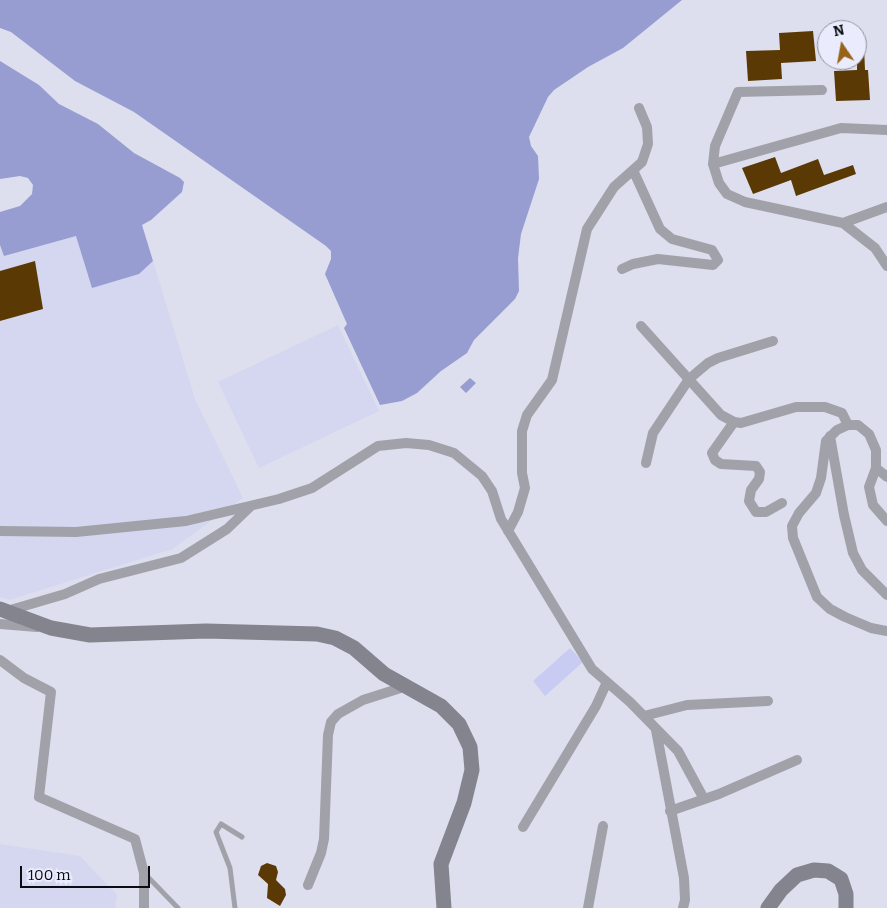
<!DOCTYPE html>
<style>
body{margin:0}
#map{position:relative;width:887px;height:908px;overflow:hidden;background:#dddfef;font-family:Bitter,serif}
canvas{display:block}
.north{position:absolute;left:817px;top:20px;width:50px;height:50px;box-sizing:border-box;background:#eaecfd;border:1px solid #91929f;border-radius:50%;rotate:348deg;font-size:14px;font-weight:700;line-height:20px;text-align:center;color:#0b0c11}
.north::after{content:'';display:block;margin:auto;width:18px;height:22px;background:#976318;clip-path:polygon(50% 0,100% 100%,50% 72%,0 100%)}
.scale{position:absolute;left:20px;top:866px;width:130px;height:22px;box-sizing:border-box;border:2px solid #0b0c11;border-top:0;padding-left:6px;font-size:15px;line-height:18px;white-space:nowrap;color:#0b0c11;-webkit-text-stroke:4px #eaecfd;paint-order:stroke}
</style>
<div id="map">
<canvas width="887" height="908"></canvas>
<div class="north">N</div>
<div class="scale">100 m</div>
</div>
<script>
const ctx = document.querySelector('canvas').getContext('2d');
ctx.lineJoin = 'round';
function fill(path, color) { ctx.fillStyle = color; ctx.fill(path, 'evenodd'); }
const toPath = rows => new Path2D(rows.map(r => 'M' + r).join(''));
function stroke(path, color, width, dash) { ctx.strokeStyle = color; ctx.lineWidth = width; ctx.lineCap = dash ? 'butt' : 'round'; ctx.setLineDash(dash || []); ctx.stroke(path); }
const built = toPath([
 [76,236,139,274,153,261,195,399,243,498,172,549,9,600,0,597,0,245,4,255],
 [338,325,379,411,259,468,218,382],
 [0,844,80,856,117,895,115,908,0,908]
]);
const green = toPath([
 [570,648,583,662,545,696,533,681]
]);
const water = toPath([
 [0,0,682,0,623,48,588,67,554,90,548,97,529,137,531,146,538,156,539,179,521,234,518,258,519,291,515,299,474,340,467,353,441,371,417,393,402,401,380,405,344,328,347,324,325,274,331,259,331,251,326,246,134,112,75,81,11,32,0,28],
 [0,61,39,85,59,104,98,124,134,153,180,178,184,182,182,192,151,220,142,225,153,261,139,274,92,288,76,236,4,256,0,245,0,212,20,206,32,194,33,185,28,178,20,176,0,179],
 [470,378,476,383,466,393,460,387]
]);
const building = toPath([
 [813,31,816,61,781,63,782,79,748,81,746,51,780,50,779,33],
 [857,46,864,46,865,70,868,70,870,100,836,101,834,71,857,70],
 [775,157,781,173,818,159,824,175,853,165,856,174,796,196,791,180,753,194,742,168],
 [35,261,43,309,0,321,0,271],
 [267,863,276,866,278,872,276,880,285,889,286,895,280,906,267,898,268,884,258,875,261,866]
]);
const lane = toPath([
 [145,874,178,908],
 [235,908,230,868,216,832,221,824,242,837]
]);
const street = toPath([
 [822,90,738,92,715,146,713,164,719,183,727,194,745,202,843,223,875,248,887,266],
 [713,164,841,128,887,130],
 [843,223,887,207],
 [622,269,633,264,658,259,713,265,718,260,712,250,672,239,660,229,633,170],
 [641,326,721,415,734,422,741,423,796,407,825,407,842,413,848,425],
 [734,422,712,453,715,460,721,464,756,466,760,472,759,479,751,490,749,501,756,512,766,512,782,503],
 [830,436,844,515,853,553,862,570,887,595],
 [646,463,653,433,689,379,708,363,718,358,773,341],
 [876,468,887,477],
 [887,521,873,505,869,487,876,468,876,450,869,434,858,425,848,425,837,430,826,441,821,478,816,493,799,513,792,526,793,538,817,597,830,609,845,617,871,628,887,631],
 [0,531,76,532,186,521,279,499,312,488,378,446,406,443,429,445,454,453,482,476,492,491,501,519,592,669,630,702,678,751,704,799],
 [508,531,518,512,525,488,522,473,522,431,527,415,552,380,587,229,614,187,642,162,648,144,647,127,639,108],
 [7,611,65,594,99,579,181,558,227,529,251,506],
 [0,624,37,627],
 [0,660,24,678,51,692,39,797,135,839,144,873,144,908],
 [644,716,687,705,768,701],
 [656,730,684,878,685,900,683,908],
 [670,811,719,794,797,760],
 [523,827,596,706,607,682],
 [308,885,321,853,324,839,328,735,331,722,338,714,363,700,407,686],
 [588,908,603,826]
]);
const secondary = toPath([
 [0,609,51,628,90,635,206,631,317,634,335,638,354,648,384,674,441,706,459,724,470,747,472,770,464,803,441,864,444,908],
 [768,908,781,890,797,875,814,870,828,871,841,879,846,894,846,908]
]);
fill(built, '#d4d7ef');
fill(green, '#c8ccf3');
fill(water, '#979cd1');
fill(building, '#5b3905');
stroke(lane, '#a1a2a9', 5);
stroke(street, '#a1a2a9', 10);
stroke(secondary, '#83848e', 15);
</script>
